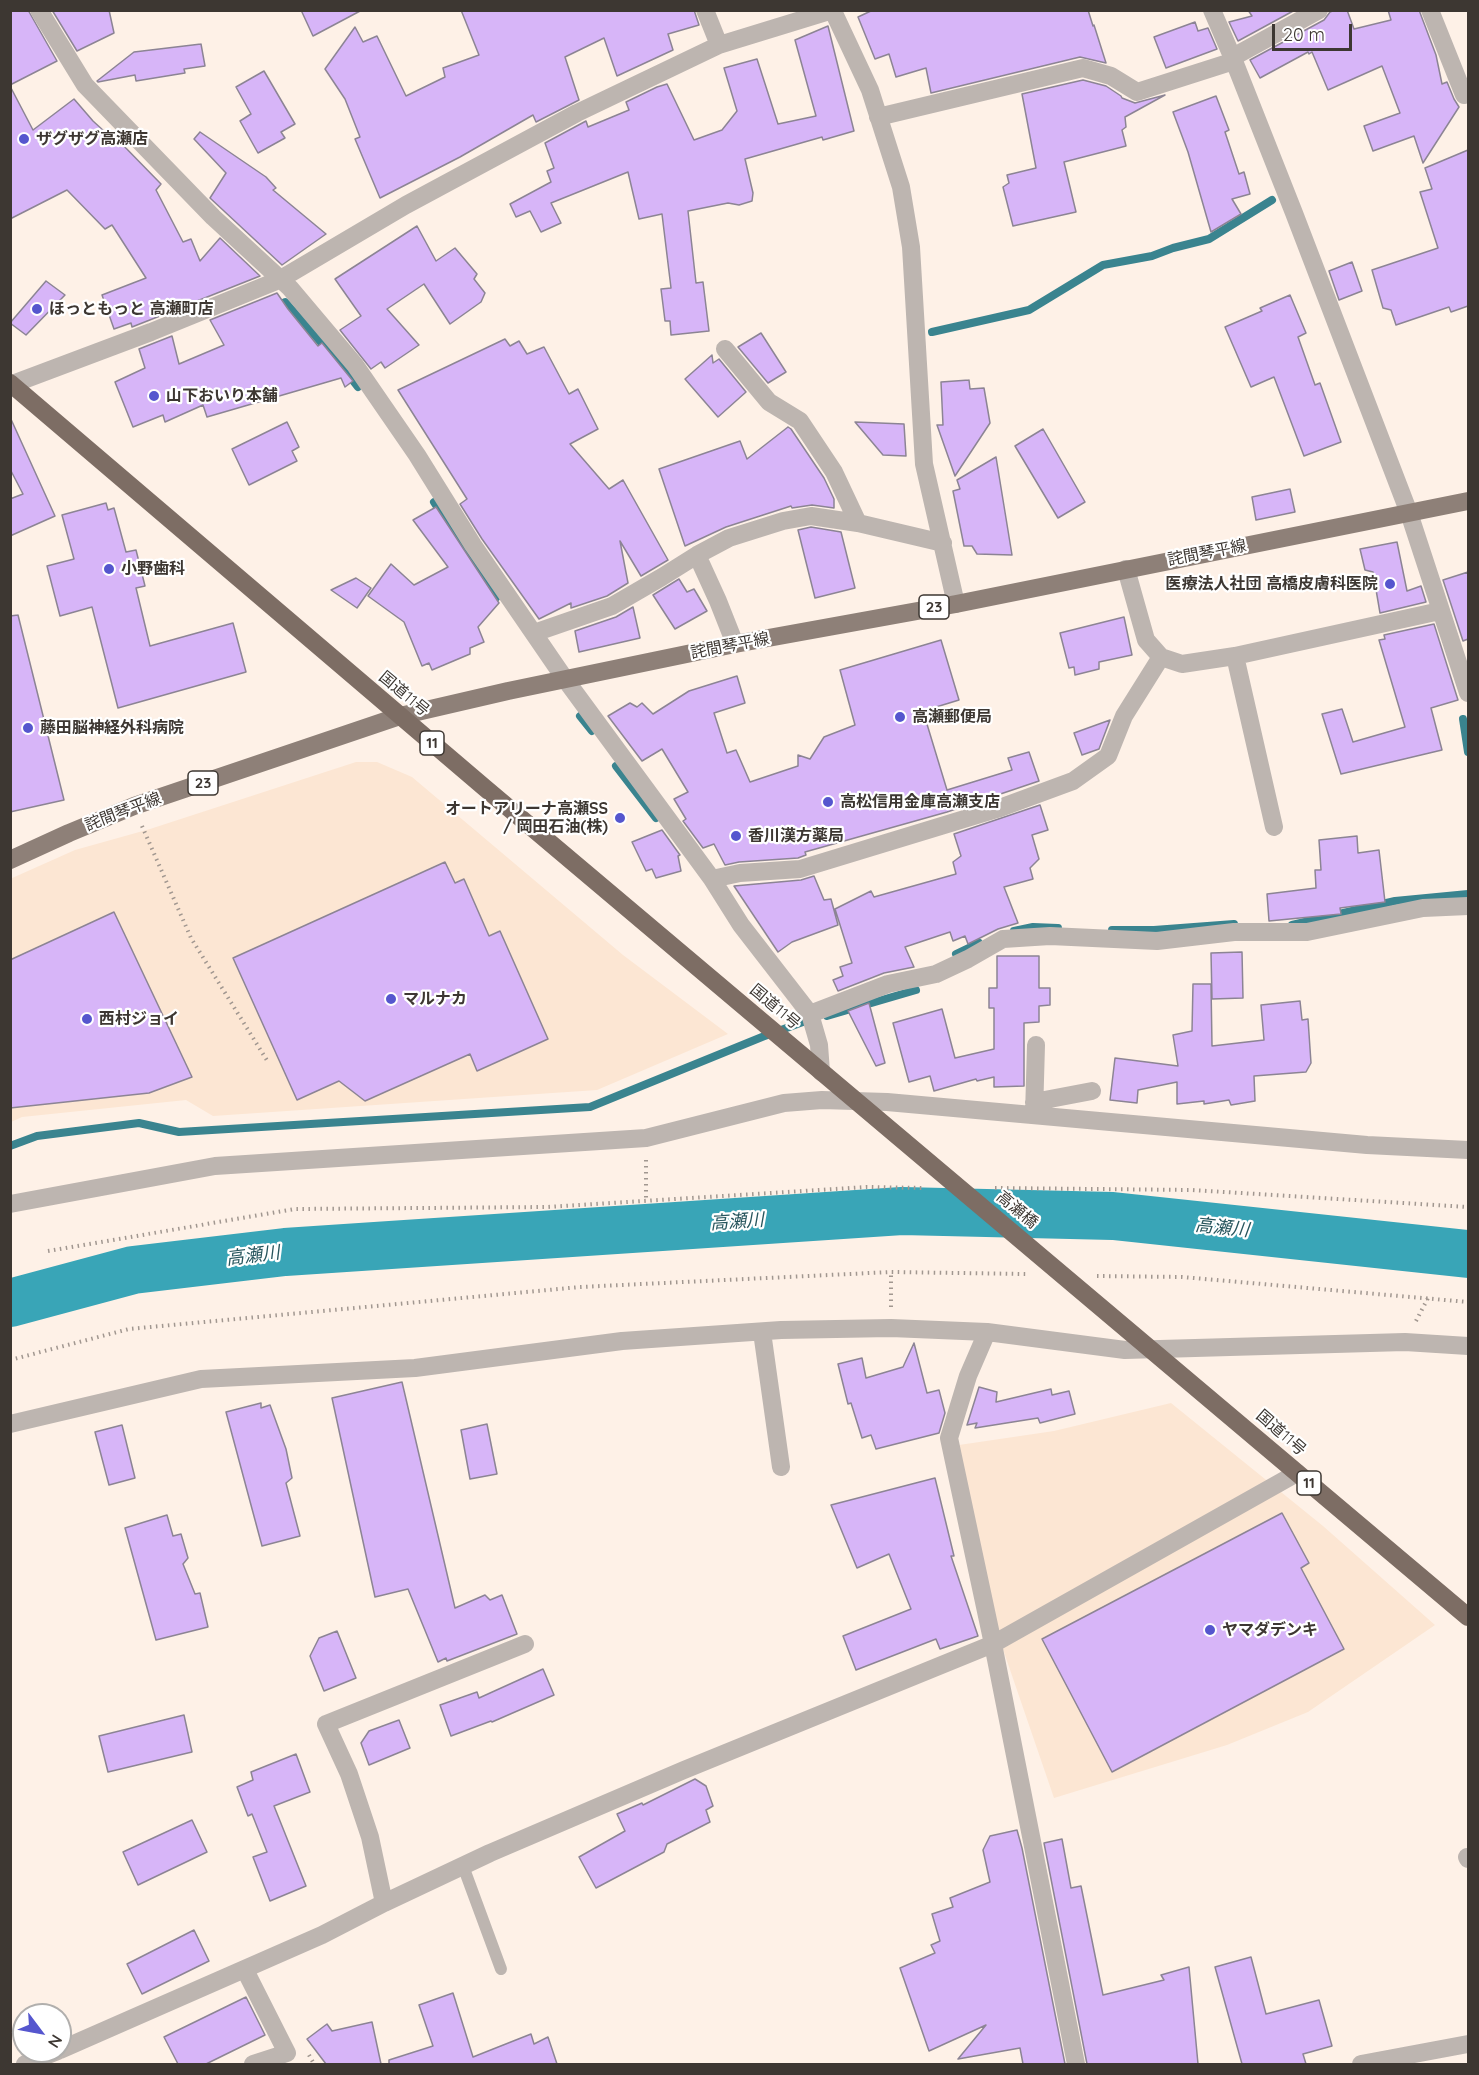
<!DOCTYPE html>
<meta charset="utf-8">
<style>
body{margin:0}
#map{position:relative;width:1479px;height:2075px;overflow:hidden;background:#fef1e7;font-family:Quicksand,sans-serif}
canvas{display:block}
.frame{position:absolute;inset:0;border:12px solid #3d3732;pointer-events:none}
.north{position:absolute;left:12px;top:2003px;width:60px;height:60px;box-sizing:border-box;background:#fff;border:2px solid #b1afad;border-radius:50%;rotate:122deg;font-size:16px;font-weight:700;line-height:24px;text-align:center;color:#3d3732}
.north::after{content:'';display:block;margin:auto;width:21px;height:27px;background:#5556ce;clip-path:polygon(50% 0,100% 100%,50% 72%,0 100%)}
.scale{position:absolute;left:1272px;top:24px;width:80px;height:27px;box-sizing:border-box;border:3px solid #3d3732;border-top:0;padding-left:8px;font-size:18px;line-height:21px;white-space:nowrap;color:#3d3732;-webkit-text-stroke:4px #fff;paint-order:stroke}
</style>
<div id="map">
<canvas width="1479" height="2075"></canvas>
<div class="frame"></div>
<div class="north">N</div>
<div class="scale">20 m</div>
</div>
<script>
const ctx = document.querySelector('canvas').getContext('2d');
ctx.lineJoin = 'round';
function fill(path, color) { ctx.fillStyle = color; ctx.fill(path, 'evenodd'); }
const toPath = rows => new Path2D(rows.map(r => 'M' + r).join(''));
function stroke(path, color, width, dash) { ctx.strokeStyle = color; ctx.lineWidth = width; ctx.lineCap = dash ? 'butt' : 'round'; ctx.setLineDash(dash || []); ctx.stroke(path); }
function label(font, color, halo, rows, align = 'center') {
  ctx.font = font + ' Quicksand,"Noto Sans JP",sans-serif'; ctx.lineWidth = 4.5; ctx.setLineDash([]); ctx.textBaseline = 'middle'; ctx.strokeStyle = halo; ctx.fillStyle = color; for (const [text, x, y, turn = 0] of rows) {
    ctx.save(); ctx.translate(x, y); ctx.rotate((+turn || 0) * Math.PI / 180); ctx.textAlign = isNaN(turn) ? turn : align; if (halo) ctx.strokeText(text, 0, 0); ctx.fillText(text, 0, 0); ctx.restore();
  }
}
const built = toPath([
 [356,762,377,762,412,777,623,955,728,1034,597,1090,213,1116,186,1100,22,1117,11,1122,10,879,75,850,150,829],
 [1171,1403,1323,1526,1435,1625,1308,1712,1227,1745,1054,1798,995,1626,959,1445,1054,1431]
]);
const stream = toPath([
 [275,307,285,302,337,360,358,387],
 [932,332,1029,310,1103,265,1152,256,1173,248,1209,239,1272,200],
 [434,502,496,598],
 [580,716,592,731],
 [1463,719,1468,752],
 [616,766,656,818],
 [1292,925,1395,901,1468,894],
 [1112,930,1154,930,1234,924],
 [1014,931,1033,927,1058,928],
 [956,954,979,943],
 [827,1016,916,990],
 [10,1146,37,1136,139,1123,179,1132,590,1107,762,1037,811,1019]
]);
const river = toPath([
 [10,1303,133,1270,285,1252,902,1211,1113,1216,1468,1254]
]);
const building = toPath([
 [10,10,28,10,57,61,10,85,10,10],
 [52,10,109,10,114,33,77,51,52,10],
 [301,10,362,10,313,36,301,10],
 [461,10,694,10,699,25,668,34,673,50,617,76,604,38,565,57,579,100,536,122,533,115,460,157,380,198,355,139,360,137,345,99,325,69,355,27,363,42,377,36,406,96,445,77,443,68,479,55,461,10],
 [873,10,1088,10,1093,26,1094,25,1106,63,1080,57,931,93,926,68,896,77,889,54,875,59,858,17,873,10],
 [1248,10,1295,10,1238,41,1229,22,1252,16,1248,10],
 [1335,10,1347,10,1354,29,1391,20,1388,10,1419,10,1436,55,1442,84,1447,82,1454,99,1459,107,1423,163,1414,136,1373,151,1364,126,1400,113,1382,66,1328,90,1312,52,1309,54,1308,52,1260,78,1250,60,1324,20,1330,12,1335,10],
 [1195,22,1198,31,1208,28,1217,49,1166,68,1154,37,1195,22],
 [828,26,854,131,823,140,822,137,745,159,753,193,752,201,739,205,728,203,688,211,696,283,703,282,709,331,671,335,670,321,665,321,661,289,671,288,662,214,639,219,628,172,551,203,561,223,541,232,530,211,516,217,510,204,551,182,547,171,554,168,545,143,586,121,588,127,629,110,626,102,657,87,667,84,694,140,722,130,737,111,724,68,757,59,778,124,816,116,795,40,828,26],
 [201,44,205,66,184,69,185,73,136,81,135,75,98,82,97,81,134,52,201,44],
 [264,71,295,124,281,132,285,138,258,153,240,121,251,114,236,87,264,71],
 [1083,80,1106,86,1121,96,1122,98,1135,103,1165,95,1125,117,1126,127,1122,130,1126,146,1064,162,1076,212,1013,226,1003,187,1009,183,1007,175,1036,168,1022,94,1083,80],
 [10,86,33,130,74,99,93,121,117,143,119,141,161,184,156,190,183,242,191,239,200,261,220,238,260,276,187,305,162,303,165,314,132,327,131,323,114,329,102,295,146,278,112,225,105,229,67,190,10,219,10,86],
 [1216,96,1229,130,1225,132,1239,174,1244,172,1250,194,1232,199,1241,214,1211,232,1188,152,1173,112,1216,96],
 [200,132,266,177,276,188,273,190,326,234,282,265,210,198,226,173,194,139,200,132],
 [1468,150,1468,306,1451,312,1449,307,1396,325,1391,310,1383,308,1372,270,1438,248,1420,192,1432,189,1425,168,1468,150],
 [417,226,436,261,455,248,477,274,474,279,485,293,481,302,450,324,424,284,387,309,419,345,385,368,381,362,371,369,340,330,361,316,335,279,417,226],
 [1352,262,1362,291,1339,300,1329,271,1352,262],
 [46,281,65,295,26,335,10,323,46,281],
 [277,293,288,309,318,346,322,343,353,381,345,387,341,378,207,417,203,405,165,422,163,415,133,427,115,382,145,368,139,349,172,336,179,364,224,345,210,320,277,293],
 [1290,295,1306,333,1298,337,1315,385,1320,383,1341,442,1304,456,1274,377,1251,387,1225,327,1262,311,1260,308,1290,295],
 [761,333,786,372,768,383,738,347,761,333],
 [505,339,510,346,519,341,527,354,544,347,569,394,578,389,598,429,570,444,609,489,623,480,668,560,641,576,620,541,628,583,607,596,571,608,571,603,539,619,482,539,460,504,467,499,398,390,505,339],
 [712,355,713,363,719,359,746,392,718,417,685,379,712,355],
 [969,380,970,389,984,388,990,423,955,476,937,425,943,425,941,382,969,380],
 [10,417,55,516,10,536,10,499,23,494,10,469,10,417],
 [287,422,299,447,292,451,297,461,249,485,232,449,287,422],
 [855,422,904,424,906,456,883,455,855,422],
 [788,427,791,429,824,478,834,499,834,508,812,505,792,508,791,506,726,527,685,546,659,469,740,441,747,459,788,427],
 [1043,429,1085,502,1058,518,1015,446,1043,429],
 [996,457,1012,555,977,554,972,546,964,546,953,491,960,489,957,480,996,457],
 [1290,489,1295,512,1256,520,1252,497,1290,489],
 [106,503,108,510,114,508,126,552,136,550,145,586,136,588,150,646,233,623,246,672,118,708,92,607,60,616,47,566,74,559,62,515,106,503],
 [436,507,499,603,478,627,484,642,470,648,470,654,432,670,429,663,422,666,404,622,368,596,391,564,414,585,448,567,413,520,436,507],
 [811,527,841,532,855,588,815,598,798,530,811,527],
 [1397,542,1407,591,1421,586,1426,602,1380,613,1373,572,1365,570,1360,549,1397,542],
 [1468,572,1468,639,1463,641,1443,580,1468,572],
 [356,578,371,588,357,608,331,590,356,578],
 [679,579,687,592,694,589,707,611,675,629,653,595,679,579],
 [633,607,640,638,579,652,575,631,616,617,633,607],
 [18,615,64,800,10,812,10,616,18,615],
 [1124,617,1132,655,1099,662,1099,669,1075,675,1074,667,1069,668,1060,633,1124,617],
 [1434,624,1458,700,1431,708,1442,750,1341,774,1322,714,1342,709,1353,742,1405,727,1379,640,1385,639,1384,635,1434,624],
 [941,640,959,700,923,711,947,790,1012,770,1008,758,1029,752,1039,781,947,812,805,852,806,855,798,858,739,862,725,865,714,844,703,848,683,821,686,819,674,799,688,792,662,749,642,761,608,716,630,703,637,707,642,703,653,714,689,691,737,676,745,703,714,713,727,753,736,750,750,782,798,766,798,755,810,759,824,737,855,725,840,670,941,640],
 [1110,720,1099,749,1082,755,1074,733,1110,720],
 [1040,805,1048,830,1032,835,1039,859,1030,868,1033,879,1004,887,1018,923,998,929,968,944,965,936,953,941,950,932,905,947,914,967,884,973,838,991,833,980,843,976,840,967,852,963,835,909,871,891,874,897,956,874,953,862,961,856,954,834,1040,805],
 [662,830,680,855,678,856,681,871,656,878,652,869,646,871,632,842,662,830],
 [1357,836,1358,853,1379,850,1385,902,1340,908,1341,914,1269,921,1267,894,1316,888,1315,870,1321,870,1319,840,1357,836],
 [445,862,455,883,464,879,489,936,500,931,548,1039,477,1071,470,1054,365,1101,339,1081,297,1100,233,958,445,862],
 [814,876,824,900,831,899,838,925,792,942,778,952,734,886,801,880,814,876],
 [114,912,192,1077,149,1093,10,1108,10,960,114,912],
 [1242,952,1243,998,1212,999,1211,953,1242,952],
 [997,956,1039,956,1039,988,1050,988,1050,1005,1039,1006,1039,1022,1024,1023,1024,1086,994,1087,994,1077,977,1081,976,1079,934,1091,930,1076,909,1082,893,1023,942,1009,955,1058,994,1049,994,1008,989,1008,989,988,997,988,997,956],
 [1193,984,1211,984,1212,1046,1264,1040,1261,1005,1300,1001,1302,1020,1308,1019,1311,1063,1306,1072,1254,1076,1255,1101,1231,1105,1229,1100,1204,1104,1204,1101,1177,1104,1177,1082,1138,1090,1137,1103,1110,1100,1115,1058,1178,1066,1173,1035,1192,1031,1193,984],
 [869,1003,885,1063,876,1066,848,1011,869,1003],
 [914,1343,927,1393,939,1390,945,1413,939,1433,876,1449,871,1435,862,1438,851,1403,848,1404,838,1364,862,1358,866,1378,903,1367,914,1343],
 [402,1382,455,1608,485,1595,490,1600,502,1595,517,1634,447,1661,446,1658,438,1662,408,1589,375,1597,332,1398,402,1382],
 [979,1387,997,1392,996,1402,1051,1389,1052,1395,1069,1391,1075,1414,1040,1423,1038,1418,975,1428,977,1423,967,1425,979,1387],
 [261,1403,261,1408,270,1405,286,1449,292,1478,286,1483,300,1536,262,1546,226,1412,261,1403],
 [487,1424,497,1474,470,1479,461,1430,487,1424],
 [122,1425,135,1478,109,1485,95,1432,122,1425],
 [935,1478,954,1556,951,1556,978,1636,940,1649,936,1639,856,1670,843,1636,911,1609,889,1554,857,1568,831,1505,935,1478],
 [1282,1513,1309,1563,1301,1568,1344,1649,1112,1772,1042,1639,1282,1513],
 [167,1515,173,1536,181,1534,188,1558,183,1564,195,1594,200,1593,208,1627,156,1640,125,1528,167,1515],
 [337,1631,356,1678,324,1691,310,1656,319,1638,337,1631],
 [543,1669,554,1695,492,1722,491,1721,451,1736,440,1705,477,1692,479,1698,543,1669],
 [184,1715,192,1752,108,1772,99,1736,184,1715],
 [399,1720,410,1748,369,1765,361,1743,369,1731,399,1720],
 [296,1754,310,1792,274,1806,306,1886,270,1901,253,1857,267,1852,252,1814,248,1816,237,1787,253,1780,251,1772,296,1754],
 [695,1779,706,1786,713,1806,706,1810,710,1822,667,1844,664,1852,596,1888,579,1857,625,1831,617,1814,642,1803,643,1805,695,1779],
 [192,1820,207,1852,138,1885,123,1852,192,1820],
 [1017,1830,1022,1848,1065,2064,1023,2064,1020,2048,958,2059,986,2025,929,2051,900,1968,935,1953,931,1945,940,1941,932,1914,953,1907,950,1898,990,1882,983,1850,990,1836,1017,1830],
 [1062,1839,1071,1888,1081,1886,1103,1995,1164,1980,1161,1975,1189,1967,1198,2064,1087,2064,1044,1843,1062,1839],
 [194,1930,209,1961,142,1994,127,1964,194,1930],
 [1251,1957,1266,2014,1319,2000,1332,2046,1303,2054,1306,2064,1242,2064,1215,1967,1251,1957],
 [453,1993,473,2057,531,2034,534,2044,548,2037,557,2064,389,2064,389,2060,433,2046,419,2005,453,1993],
 [246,1997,265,2035,206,2064,178,2064,164,2037,246,1997],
 [372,2022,381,2064,326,2064,307,2039,327,2024,332,2031,372,2022]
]);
const path = toPath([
 [142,826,191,938,268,1062],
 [646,1160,646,1201],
 [995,1188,1192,1190,1468,1207],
 [48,1251,295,1209,547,1207,866,1187,925,1188],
 [1097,1276,1182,1277,1468,1302],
 [891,1307,891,1272],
 [1416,1321,1428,1298],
 [10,1360,129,1329,580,1287,891,1272,1026,1274],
 [309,2055,314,2064]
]);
const lane = toPath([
 [463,1866,501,1969]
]);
const street = toPath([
 [39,10,85,85,213,217,290,288,355,365,417,455,473,545,565,679,712,879,741,925,810,1014,819,1045,821,1072],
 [705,10,719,45],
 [1212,10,1234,61,1294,213,1409,513,1468,693],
 [1430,10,1464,95,1468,94],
 [833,11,870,90,901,187,911,247,924,464,956,604],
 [1233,57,1319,10],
 [878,117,1083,68,1111,76,1137,92,1234,61],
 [725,349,769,402,800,421,834,472,858,523],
 [10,385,151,332,279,280,406,205,577,113,719,45,833,10],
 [697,555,729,538,783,521,811,516,858,523,943,543],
 [1126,569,1146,640,1161,657,1182,664,1235,656,1274,827],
 [534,633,612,606,662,577,697,555,718,601,735,644],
 [1235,656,1440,611],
 [712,879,740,873,800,869,997,809,1073,781,1108,756,1124,716,1161,657],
 [810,1014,888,984,936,974,968,959,1003,939,1050,936,1157,941,1234,932,1307,932,1423,908,1468,906],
 [1034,1102,1092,1091],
 [1034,1115,1036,1045],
 [10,1204,215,1166,646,1138,784,1103,822,1100,887,1102,1367,1145,1468,1150],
 [762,1332,781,1467],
 [987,1332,968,1376,949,1438,993,1644,1076,2064],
 [10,1424,201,1379,415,1368,622,1341,781,1330,891,1328,987,1332,1125,1350,1405,1342,1468,1346],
 [1467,1857,1468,1859],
 [384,1903,370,1837,349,1774,326,1724,525,1644],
 [245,1970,287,2053,253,2064],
 [60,2050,322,1935,384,1903,490,1853,684,1770,993,1644,1297,1473],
 [25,2064,58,2051],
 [1361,2064,1468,2044]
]);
const primary = toPath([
 [10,860,69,833,134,806,400,716,508,691,735,644,956,604,1468,501]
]);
const highway = toPath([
 [10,383,485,788,1468,1617]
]);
const markers = [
 [24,139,6,"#5556ce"],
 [37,309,6,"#5556ce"],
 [154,396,6,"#5556ce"],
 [109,569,6,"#5556ce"],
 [1390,584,6,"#5556ce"],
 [900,717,6,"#5556ce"],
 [28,728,6,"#5556ce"],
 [828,802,6,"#5556ce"],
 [620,818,6,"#5556ce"],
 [736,836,6,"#5556ce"],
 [391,999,6,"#5556ce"],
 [87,1019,6,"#5556ce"],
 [1210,1630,6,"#5556ce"]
];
const shields = [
 [934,607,30],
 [432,743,24],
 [203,783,30],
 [1309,1483,24]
];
const shieldNames = [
 ["23",934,607],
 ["11",432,743],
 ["23",203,783],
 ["11",1309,1483]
];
const poiNames = [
 ["ザグザグ高瀬店",36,139],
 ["ほっともっと 高瀬町店",49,309],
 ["山下おいり本舗",166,396],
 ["小野歯科",121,569],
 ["医療法人社団 高橋皮膚科医院",1378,584,"right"],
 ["高瀬郵便局",912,717],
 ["藤田脳神経外科病院",40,728],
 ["高松信用金庫高瀬支店",840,802],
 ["オートアリーナ高瀬SS",608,809,"right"],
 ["/ 岡田石油(株)",608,827,"right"],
 ["香川漢方薬局",748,836],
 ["マルナカ",403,999],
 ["西村ジョイ",99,1019],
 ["ヤマダデンキ",1222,1630]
];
const streetNames = [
 ["詫間琴平線",1207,553,-11],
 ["詫間琴平線",730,646,-11],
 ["国道11号",404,694,40],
 ["詫間琴平線",123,812,-21],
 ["国道11号",775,1007,40],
 ["高瀬橋",1017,1210,40],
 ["国道11号",1281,1433,41]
];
const waterNames = [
 ["高瀬川",737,1222,-4],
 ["高瀬川",1222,1228,6],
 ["高瀬川",253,1256,-7]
];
fill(built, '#fce6d3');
stroke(stream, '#3a848f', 8);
stroke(river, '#39a5b7', 48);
fill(building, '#d7b5f8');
stroke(building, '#8c8494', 1.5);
stroke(path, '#a19790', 4, [1.5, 4.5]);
stroke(lane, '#bdb5b0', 12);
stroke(street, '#bdb5b0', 18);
stroke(primary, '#8e8078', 18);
stroke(highway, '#7d6d64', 18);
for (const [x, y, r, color] of markers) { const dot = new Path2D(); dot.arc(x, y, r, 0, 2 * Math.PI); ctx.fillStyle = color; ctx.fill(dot); stroke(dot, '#fff', 2); }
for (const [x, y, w] of shields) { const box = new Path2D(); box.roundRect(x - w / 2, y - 12, w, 24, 4.5); ctx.fillStyle = '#fff'; ctx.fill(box); stroke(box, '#3d3732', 1.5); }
label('bold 15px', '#3d3732', null, shieldNames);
label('bold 16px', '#3d3732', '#fff', poiNames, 'left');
label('16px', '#3d3732', '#fff', streetNames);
label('italic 18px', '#27555d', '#fff', waterNames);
</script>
